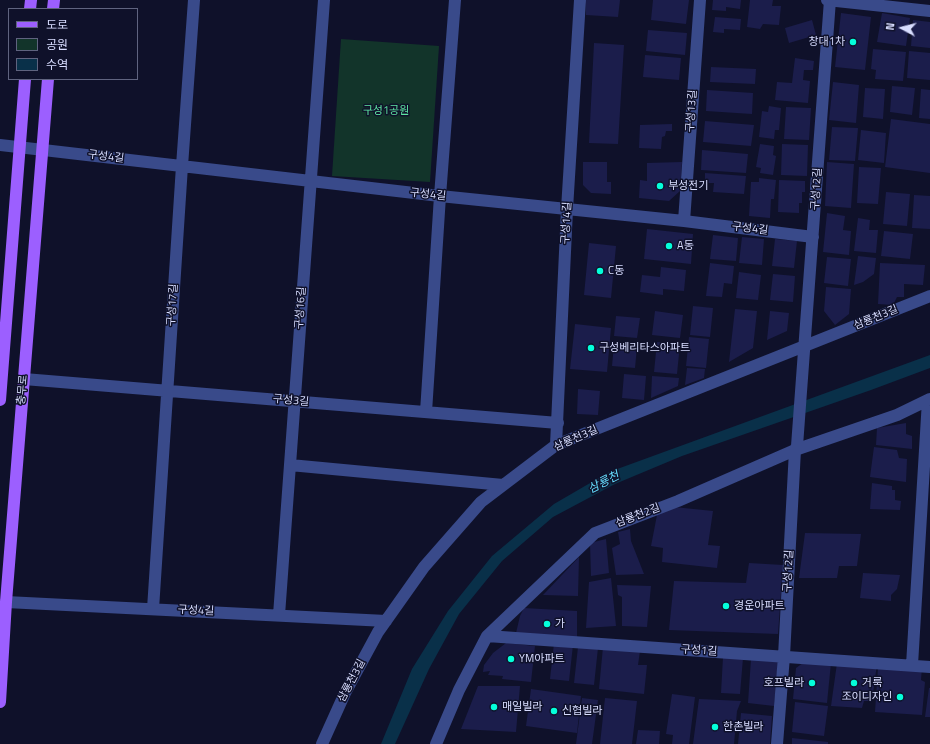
<!DOCTYPE html>
<meta charset="utf-8">
<style>
body{margin:0}
#map{position:relative;width:930px;height:744px;overflow:hidden;background:#0f112a;font-family:"Titillium Web","Noto Sans KR",sans-serif}
canvas{display:block}
.legend{position:absolute;left:8px;top:8px;width:130px;height:72px;box-sizing:border-box;background:#0f112a;border:1px solid #5f637f;margin:0;padding:5px 7px;list-style:none;font-size:12px;color:#d8ddff}
.legend li{display:flex;align-items:center;gap:8px;height:20px}
.legend b{width:20px;border:1px solid #5f637f}
.north{position:absolute;left:882px;top:8px;width:40px;height:40px;-webkit-text-stroke:3px #0f112a;paint-order:stroke;rotate:277deg;font-size:11px;font-weight:700;line-height:16px;text-align:center;color:#d8ddff}
.north::after{content:'';display:block;margin:auto;width:14px;height:18px;background:#d8ddff;clip-path:polygon(50% 0,100% 100%,50% 72%,0 100%)}
</style>
<div id="map">
<canvas width="930" height="744"></canvas>
<ul class="legend">
<li><b style="height:5px;background:#9c5fff"></b>도로</li>
<li><b style="height:11px;background:#12342a"></b>공원</li>
<li><b style="height:11px;background:#093049"></b>수역</li>
</ul>
<div class="north">N</div>
</div>
<script>
const ctx = document.querySelector('canvas').getContext('2d');
ctx.lineJoin = 'round';
function fill(path, color) { ctx.fillStyle = color; ctx.fill(path, 'evenodd'); }
const toPath = rows => new Path2D(rows.map(r => 'M' + r).join(''));
function stroke(path, color, width, dash) { ctx.strokeStyle = color; ctx.lineWidth = width; ctx.lineCap = dash ? 'butt' : 'round'; ctx.setLineDash(dash || []); ctx.stroke(path); }
function label(font, color, halo, rows, align = 'center') {
  ctx.font = font + ' "Titillium Web","Noto Sans KR",sans-serif'; ctx.lineWidth = 3; ctx.setLineDash([]); ctx.textBaseline = 'middle'; ctx.strokeStyle = halo; ctx.fillStyle = color; for (const [text, x, y, turn = 0] of rows) {
    ctx.save(); ctx.translate(x, y); ctx.rotate((+turn || 0) * Math.PI / 180); ctx.textAlign = isNaN(turn) ? turn : align; if (halo) ctx.strokeText(text, 0, 0); ctx.fillText(text, 0, 0); ctx.restore();
  }
}
const green = toPath([
 [341,39,439,46,430,182,332,176]
]);
const water = toPath([
 [930,355,930,368,871,390,682,456,615,484,553,517,502,561,459,614,429,669,395,744,381,744,412,669,448,611,492,556,554,504,609,472]
]);
const building = toPath([
 [586,0,620,0,618,17,586,15],
 [653,0,689,0,686,24,651,20],
 [713,0,741,0,740,9,726,7,726,11,712,10],
 [750,0,773,0,772,6,781,6,779,25,763,24,760,29,747,27],
 [841,13,871,17,865,70,835,67],
 [882,13,910,18,906,46,877,42],
 [715,17,741,19,740,30,724,29,724,33,713,32],
 [812,20,816,35,789,43,785,28],
 [913,20,930,22,930,48,911,46],
 [648,30,687,33,685,55,646,51],
 [594,43,624,45,618,144,589,143],
 [873,49,906,52,903,81,875,79,876,70,871,69],
 [909,51,930,53,930,80,907,78],
 [645,55,681,58,679,80,643,77],
 [795,58,814,61,813,70,804,70,803,80,810,81,808,103,775,100,777,82,792,83],
 [711,67,756,69,755,84,710,82],
 [833,82,859,85,856,123,829,120],
 [892,86,915,88,912,115,890,112],
 [865,88,885,89,883,119,863,117],
 [921,89,930,90,930,119,919,118],
 [707,90,753,93,752,114,706,111],
 [769,106,781,108,779,130,775,130,774,139,759,137,762,111,768,112],
 [786,107,811,108,809,140,784,139],
 [891,119,930,124,930,173,885,167],
 [705,121,754,125,751,146,703,142],
 [672,124,672,131,666,131,665,136,662,137,661,149,639,148,640,125],
 [832,127,858,128,855,161,829,160],
 [861,130,886,133,884,163,858,160],
 [760,144,774,146,773,155,776,156,773,175,760,173,761,168,756,167],
 [782,144,808,145,807,176,781,175],
 [702,150,748,154,746,173,701,170],
 [583,162,607,162,607,182,611,182,611,194,591,193,583,185],
 [682,162,680,191,669,201,639,198,640,180,647,181,647,163],
 [827,162,854,164,851,208,825,206],
 [859,167,881,168,878,204,857,203],
 [705,173,746,176,744,194,713,192,714,183,705,183],
 [759,178,776,180,774,199,771,199,770,218,749,216,751,182,759,182],
 [779,180,805,181,805,192,802,192,802,203,799,203,799,213,778,212],
 [886,192,910,194,907,226,883,224],
 [914,195,930,196,930,229,912,228],
 [827,213,845,216,843,230,851,231,849,255,823,252],
 [858,218,870,220,869,230,878,230,876,253,854,251],
 [647,229,693,234,691,264,644,259],
 [884,231,913,234,910,259,881,256],
 [713,235,738,238,736,261,710,259],
 [742,237,764,239,762,265,739,263],
 [775,239,797,241,794,268,772,266],
 [589,243,616,246,611,298,584,295],
 [858,256,876,258,874,274,863,282,854,285],
 [827,257,851,259,848,286,824,283],
 [710,263,734,266,732,284,724,283,722,297,706,296],
 [880,263,925,265,923,285,904,284,904,297,897,297,893,305,878,304],
 [661,267,686,270,684,291,663,289,663,295,640,292,642,275,660,277],
 [739,272,761,275,758,300,736,298],
 [773,274,795,276,793,302,770,300],
 [826,287,851,289,849,314,835,325,824,311],
 [693,306,713,308,710,337,690,335],
 [735,309,757,311,753,348,729,362],
 [655,311,683,315,680,338,652,335],
 [770,311,789,313,787,331,767,340],
 [616,316,640,318,637,338,614,336],
 [575,324,611,328,607,372,570,369],
 [689,337,709,339,706,368,686,366],
 [657,342,680,344,677,374,654,372],
 [614,344,637,347,635,368,612,366],
 [687,368,705,369,704,378,685,385],
 [624,374,646,376,644,400,622,398],
 [652,376,679,378,678,386,651,398],
 [578,389,600,391,598,415,577,414],
 [906,423,906,434,912,436,912,449,876,445,877,428],
 [874,447,897,450,899,458,907,459,906,482,870,477],
 [872,483,892,486,892,490,895,490,895,500,901,501,900,510,870,509],
 [674,507,713,511,708,545,720,546,717,568,662,562,663,548,651,546,657,515],
 [630,529,631,541,644,574,616,575,612,548,620,544,618,532],
 [805,533,861,534,857,566,839,566,837,578,799,578],
 [606,539,609,573,591,576,590,543],
 [579,557,578,596,543,595],
 [749,563,783,565,778,634,669,630,674,581,746,583],
 [863,573,900,575,897,589,891,595,891,601,860,598],
 [611,578,616,626,586,628,589,582],
 [617,585,651,586,647,627,622,626,622,597,618,595],
 [524,608,577,611,577,638,516,633,520,616],
 [506,643,535,646,531,682,502,679,503,676,488,675,490,671,483,672,484,665,493,653],
 [554,643,573,645,569,681,550,679],
 [578,647,598,648,594,685,574,683],
 [603,647,640,651,638,665,647,665,644,694,599,689],
 [723,657,743,658,740,694,721,693],
 [751,659,778,661,774,706,748,703],
 [807,660,831,663,827,703,793,699,796,668],
 [837,663,877,664,872,701,864,701,862,708,831,706],
 [922,667,921,680,925,682,922,715,875,712,878,668],
 [478,686,520,686,516,732,461,729],
 [929,688,930,688,930,717,925,717],
 [531,689,581,696,577,733,526,726],
 [672,694,695,697,689,744,672,744,673,735,666,734],
 [582,698,598,700,592,744,576,744],
 [605,698,637,701,632,744,600,744],
 [699,699,741,701,737,711,734,744,693,744],
 [795,702,828,706,824,736,792,732],
 [741,713,772,716,770,744,738,744],
 [638,730,660,731,659,744,636,744],
 [792,738,828,742,828,744,792,744]
]);
const minor = toPath([
 [827,0,930,11],
 [0,145,440,196,684,221,813,237],
 [684,221,700,0],
 [24,379,558,423],
 [426,412,440,196,455,0],
 [556,445,567,209,580,0],
 [290,465,503,485],
 [6,602,386,621],
 [153,609,182,166,194,0],
 [279,615,324,0],
 [487,636,930,667],
 [912,665,928,400],
 [322,744,345,693,378,632,424,567,481,502,556,445,930,296],
 [436,744,459,690,487,636,595,533,678,501,795,450,897,415,930,399],
 [777,744,784,656,795,450,797,446,802,378,830,0]
]);
const major = toPath([
 [30,9,31,0],
 [53,9,54,0],
 [0,400,25,79],
 [0,702,6,602,48,79]
]);
const markers = [
 [853,42,4,"#04ffdb"],
 [660,186,4,"#04ffdb"],
 [669,246,4,"#04ffdb"],
 [600,271,4,"#04ffdb"],
 [591,348,4,"#04ffdb"],
 [726,606,4,"#04ffdb"],
 [547,624,4,"#04ffdb"],
 [511,659,4,"#04ffdb"],
 [812,683,4,"#04ffdb"],
 [854,683,4,"#04ffdb"],
 [900,697,4,"#04ffdb"],
 [494,707,4,"#04ffdb"],
 [554,711,4,"#04ffdb"],
 [715,727,4,"#04ffdb"]
];
const poiNames = [
 ["창대1차",845,42,"right"],
 ["부성전기",668,186],
 ["A동",677,246],
 ["C동",608,271],
 ["구성베리타스아파트",599,348],
 ["경운아파트",734,606],
 ["가",555,624],
 ["YM아파트",519,659],
 ["호프빌라",804,683,"right"],
 ["거룩",862,683],
 ["조이디자인",892,697,"right"],
 ["매일빌라",502,707],
 ["신협빌라",562,711],
 ["한촌빌라",723,727]
];
const parkNames = [
 ["구성1공원",386,111]
];
const streetNames = [
 ["구성13길",692,111,-86],
 ["구성4길",106,157,7],
 ["구성12길",817,189,-86],
 ["구성4길",428,195,6],
 ["구성14길",567,223,-87],
 ["구성4길",750,229,7],
 ["구성17길",173,305,-86],
 ["구성16길",301,308,-86],
 ["삼룡천3길",876,318,-22],
 ["충무로",23,390,-85],
 ["구성3길",291,401,5],
 ["삼룡천3길",576,439,-24],
 ["삼룡천2길",638,516,-21],
 ["구성12길",789,571,-87],
 ["구성4길",196,611,3],
 ["구성1길",699,651,4],
 ["삼룡천3길",352,681,-62]
];
const waterNames = [
 ["삼룡천",604,483,-27]
];
fill(green, '#12342a');
fill(water, '#093049');
fill(building, '#1b1d4b');
stroke(minor, '#394a8a', 12);
stroke(major, '#9c5fff', 12);
for (const [x, y, r, color] of markers) { const dot = new Path2D(); dot.arc(x, y, r, 0, 2 * Math.PI); ctx.fillStyle = color; ctx.fill(dot); stroke(dot, '#0f112a', 1.5); }
label('11px', '#d8ddff', '#0f112a', poiNames, 'left');
label('11px', '#5ee5a2', '#0f112a', parkNames);
label('11px', '#d8ddff', '#0f112a', streetNames);
label('italic 12px', '#66deff', '#0f112a', waterNames);
</script>
